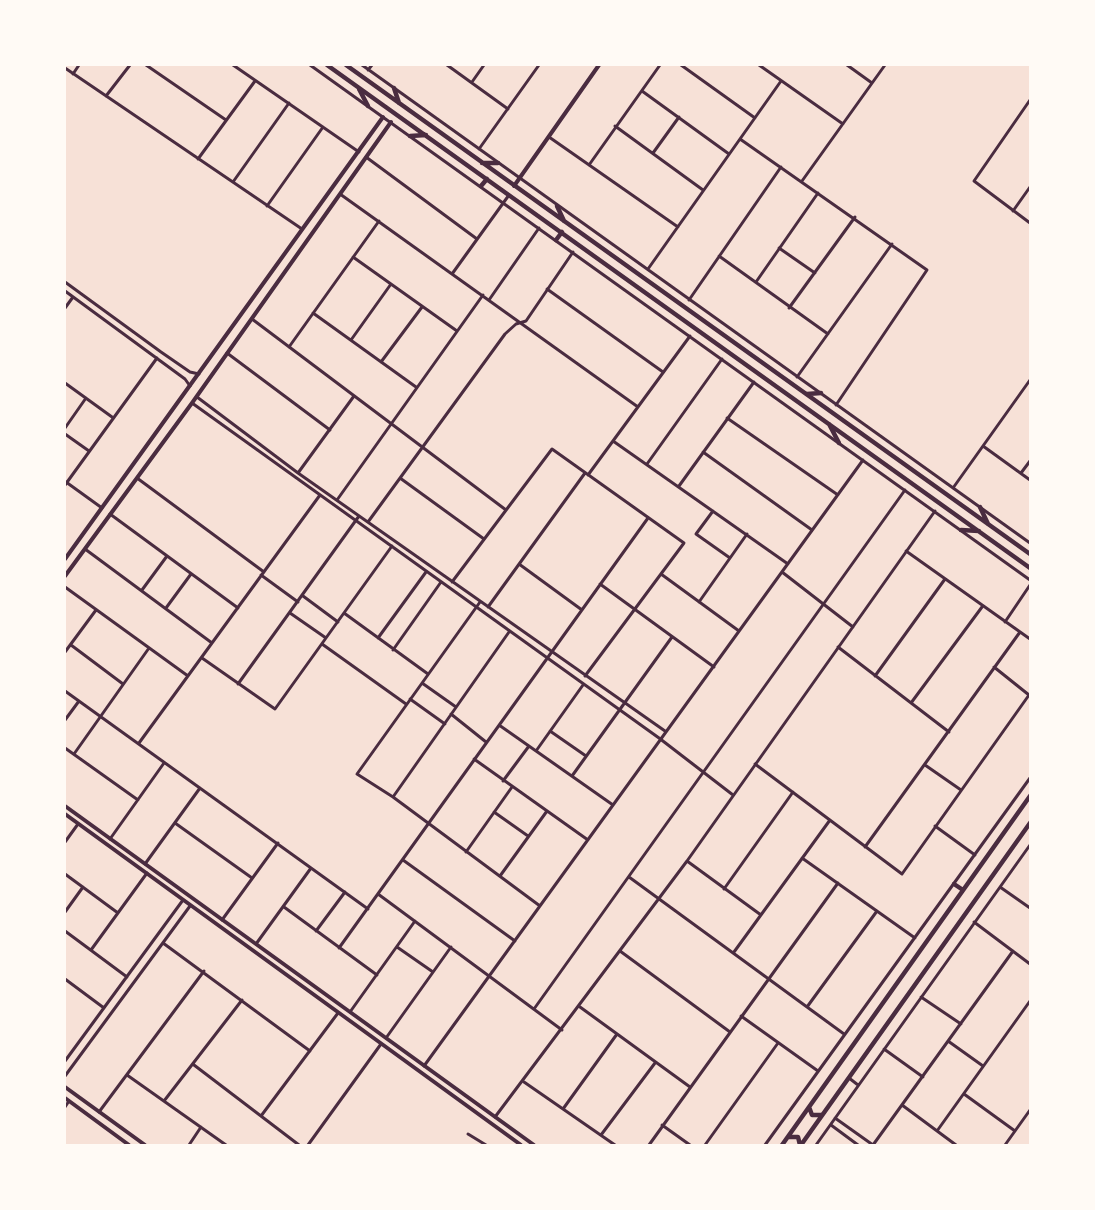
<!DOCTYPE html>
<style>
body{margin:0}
#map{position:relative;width:1095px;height:1210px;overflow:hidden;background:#f7e1d7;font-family:Ubuntu,sans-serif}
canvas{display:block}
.frame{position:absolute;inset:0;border:66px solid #fffaf5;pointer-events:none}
</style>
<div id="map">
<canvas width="1095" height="1210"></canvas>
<div class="frame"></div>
</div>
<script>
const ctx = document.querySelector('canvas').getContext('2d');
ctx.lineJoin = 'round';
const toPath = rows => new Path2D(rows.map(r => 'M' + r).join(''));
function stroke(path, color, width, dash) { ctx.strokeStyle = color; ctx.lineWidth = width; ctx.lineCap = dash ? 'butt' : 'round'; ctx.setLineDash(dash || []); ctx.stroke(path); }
const minor = toPath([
 [146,65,226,120],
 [233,65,359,152],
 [310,65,1030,580],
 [362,65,1030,543],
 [447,65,508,109],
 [681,65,755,118],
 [759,65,843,124],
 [847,65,872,83],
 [65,68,302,229],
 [368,70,372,65],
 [73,74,79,65],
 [472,82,484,65],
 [642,91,729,154],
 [106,96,130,65],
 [1030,100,974,181,1030,223],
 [615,126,703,190],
 [549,137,678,227],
 [740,139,927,270,836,405],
 [479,149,539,65],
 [653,153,679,117],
 [366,157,477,239],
 [198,159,255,81],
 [589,165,660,65],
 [802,181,885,65],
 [233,182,289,103],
 [340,194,638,407],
 [267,206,323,127],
 [1013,211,1030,187],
 [779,248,815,273],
 [719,256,828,334],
 [353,257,457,331],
 [648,269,781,81],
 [452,274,509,195],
 [65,282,161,352,190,372,199,374],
 [756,282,818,193],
 [547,289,663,372],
 [65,291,185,379,190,386],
 [489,300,539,228],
 [689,300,781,167],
 [65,308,73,297],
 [789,308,855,217],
 [313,313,416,387],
 [252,319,506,510],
 [351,340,391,284],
 [289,347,379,221],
 [227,353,330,430],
 [381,362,422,307],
 [797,377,892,244],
 [65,383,112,417],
 [197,397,298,473,665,731],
 [192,403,659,738,733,795],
 [727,418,838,495],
 [65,428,86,398],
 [65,434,89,451],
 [613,441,788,564],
 [983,446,1030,480],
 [703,452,812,530],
 [647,464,722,359],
 [298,473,354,396],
 [1021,473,1030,461],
 [588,475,690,336],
 [137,478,264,572],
 [400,478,484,539],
 [66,482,102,508],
 [65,485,157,358],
 [679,486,754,382],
 [953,488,1030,380],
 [337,500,483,295],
 [713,511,696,534,730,558],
 [110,514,238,608],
 [368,522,505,334,516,324,526,321,573,252],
 [85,549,212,643],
 [906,551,1030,639],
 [519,564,582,610],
 [782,572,853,627],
 [661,574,739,631],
 [261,575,298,602],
 [452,582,552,449,684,543,585,676],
 [600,584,714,667],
 [65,587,188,676],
 [142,590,167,556],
 [303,596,338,622],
 [480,602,357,774,393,797,540,906],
 [699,602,747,534],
 [488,607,585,473],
 [166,608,191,574],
 [290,613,326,638],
 [344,613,428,674],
 [1005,622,1030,585],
 [378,638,426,572],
 [322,644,406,704],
 [71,645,123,684],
 [838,647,949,732],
 [393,650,441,582],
 [65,652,96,610],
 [202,658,275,709,392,546],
 [994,667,1029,695],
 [875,676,945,579],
 [422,683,456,707],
 [238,684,359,516],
 [65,691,368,909],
 [410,699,445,724],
 [911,703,982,607],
 [451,714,486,742],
 [65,720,79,701],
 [499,725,613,805],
 [550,731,586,756],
 [139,743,320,495],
 [65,748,138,800],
 [536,751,583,685],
 [74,754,149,648],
 [474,759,588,840],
 [755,764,902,874,1029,695],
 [925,765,961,790],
 [572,776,672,637],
 [503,781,529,746],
 [393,797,509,632],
 [494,812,528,836],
 [175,823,252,878],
 [935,826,975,855],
 [110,839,164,763],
 [65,842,78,824],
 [865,847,1020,632],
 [466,852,512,787],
 [802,858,915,938],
 [403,860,515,941],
 [687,861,761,915],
 [145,864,200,788],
 [65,874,118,913],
 [500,876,547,811],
 [629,877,844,1034],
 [1000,887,1030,908],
 [724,889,793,792],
 [378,894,562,1030],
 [284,907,377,975],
 [65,912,83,887],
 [222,920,278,843],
 [974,922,1030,964],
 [65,931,127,977],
 [316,931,345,892],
 [163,943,310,1051],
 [256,944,311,868],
 [397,947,433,972],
 [339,948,648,518],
 [91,950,147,873],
 [620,951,730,1032],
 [734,952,830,820],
 [65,979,104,1008],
 [921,997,961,1024],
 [580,1007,690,1087],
 [807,1007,877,911],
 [534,1009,905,490],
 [350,1012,415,921],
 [741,1016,818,1071],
 [386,1038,451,947],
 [948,1041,983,1066],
 [884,1049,923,1077],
 [65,1061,183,900],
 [194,1065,299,1145],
 [424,1066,863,460],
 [127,1075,226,1145],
 [65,1076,190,906],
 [849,1078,858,1085],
 [524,1082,615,1145],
 [964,1094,1015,1131],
 [164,1101,242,1000],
 [902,1105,956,1145],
 [65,1107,69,1101],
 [563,1109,617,1034],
 [99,1112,204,971],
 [261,1116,338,1013],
 [495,1117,687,861,935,511],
 [835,1118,873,1145],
 [662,1125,690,1145],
 [831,1125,858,1145],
 [937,1131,1030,1001],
 [468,1134,486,1145],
 [601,1135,655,1063],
 [189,1145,201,1127],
 [308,1145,381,1044],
 [649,1145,838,883],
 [705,1145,778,1043],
 [765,1145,1030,778],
 [816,1145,1030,845],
 [873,1145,1013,951],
 [1005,1145,1030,1110]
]);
const tertiary = toPath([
 [514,186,599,65],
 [65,559,383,117],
 [65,576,192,403,391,122],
 [65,806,534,1145],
 [65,814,521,1145],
 [65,1087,145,1145],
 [65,1098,129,1145]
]);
const secondary = toPath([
 [327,65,1030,568],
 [346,65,1030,554],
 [394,88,399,103],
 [359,89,368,106],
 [410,136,426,135],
 [482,163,498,163],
 [481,186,487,179],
 [557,206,564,221],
 [556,240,562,232],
 [807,394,821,393],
 [829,424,839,443],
 [980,507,988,524],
 [961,530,979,531]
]);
const primary = toPath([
 [954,884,963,890],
 [809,1107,812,1115,821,1115],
 [789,1137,798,1137,800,1145],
 [782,1145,1030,796],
 [801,1145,1030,823]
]);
stroke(minor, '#4a2c40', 3);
stroke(tertiary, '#4a2c40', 4);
stroke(secondary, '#4a2c40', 4.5);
stroke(primary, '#4a2c40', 4.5);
</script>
